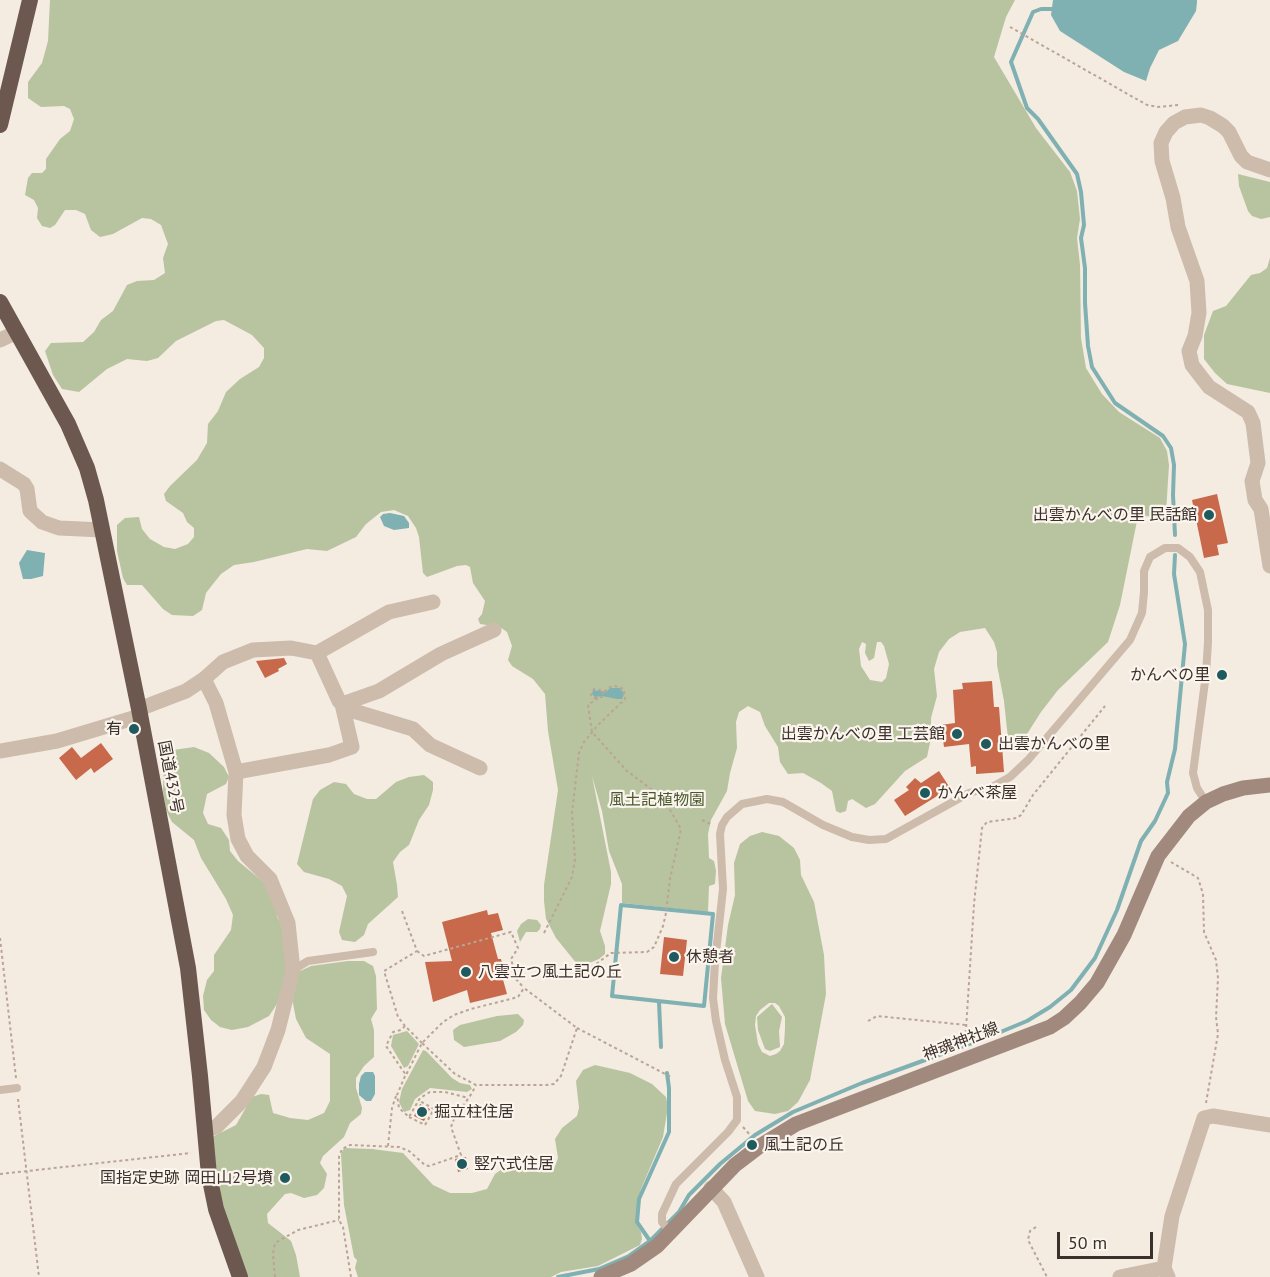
<!DOCTYPE html>
<meta charset="utf-8">
<style>
body{margin:0}
#map{position:relative;width:1270px;height:1277px;overflow:hidden;background:#f4ebe1;font-family:"PT Sans",sans-serif}
canvas{display:block}
.scale{position:absolute;left:1057px;top:1232px;width:96px;height:27px;box-sizing:border-box;border:3px solid #3b302b;border-top:0;padding-left:8px;font-size:18px;line-height:21px;white-space:nowrap;color:#3b302b;-webkit-text-stroke:4px #fbf5ee;paint-order:stroke}
</style>
<div id="map">
<canvas width="1270" height="1277"></canvas>
<div class="scale">50 m</div>
</div>
<script>
const ctx = document.querySelector('canvas').getContext('2d');
ctx.lineJoin = 'round';
function fill(path, color) { ctx.fillStyle = color; ctx.fill(path, 'evenodd'); }
const toPath = rows => new Path2D(rows.map(r => 'M' + r).join(''));
function stroke(path, color, width, dash) { ctx.strokeStyle = color; ctx.lineWidth = width; ctx.lineCap = dash ? 'butt' : 'round'; ctx.setLineDash(dash || []); ctx.stroke(path); }
function label(font, color, halo, rows, align = 'center') {
  ctx.font = font + ' "PT Sans","Noto Sans JP",sans-serif'; ctx.lineWidth = 4.5; ctx.setLineDash([]); ctx.textBaseline = 'middle'; ctx.strokeStyle = halo; ctx.fillStyle = color; for (const [text, x, y, turn = 0] of rows) {
    ctx.save(); ctx.translate(x, y); ctx.rotate((+turn || 0) * Math.PI / 180); ctx.textAlign = isNaN(turn) ? turn : align; if (halo) ctx.strokeText(text, 0, 0); ctx.fillText(text, 0, 0); ctx.restore();
  }
}
const green = toPath([
 [50,0,1015,0,1006,17,994,57,1036,128,1070,172,1077,191,1080,219,1077,238,1080,265,1081,338,1086,368,1102,394,1119,412,1160,438,1167,451,1169,465,1166,512,1159,518,1147,516,1137,521,1120,605,1108,642,1058,690,1041,712,1020,745,1015,750,1009,748,1004,701,997,665,997,652,994,642,985,628,960,632,949,639,939,652,934,669,937,696,931,718,931,738,927,757,905,771,875,804,866,808,852,799,848,801,846,811,840,813,836,811,832,791,821,783,803,773,788,774,780,762,778,747,765,726,760,712,748,706,739,712,736,722,737,748,730,773,727,791,711,820,708,834,709,858,714,861,716,871,715,884,709,886,708,912,622,903,622,884,609,851,602,811,592,776,611,872,611,884,600,931,605,946,605,954,599,959,585,965,577,964,556,938,546,919,544,901,544,885,558,790,548,731,545,694,533,679,512,666,508,660,512,646,507,632,500,627,480,624,478,619,482,614,485,601,473,583,470,567,466,565,457,566,427,577,423,573,419,537,416,528,408,516,394,510,381,512,366,524,356,537,327,551,307,549,254,562,234,565,221,574,213,584,206,593,202,610,193,616,172,615,163,609,142,585,127,585,123,578,117,551,117,525,125,518,139,517,142,529,150,539,164,547,175,549,188,544,194,537,194,528,187,522,183,513,166,501,164,494,170,486,197,460,207,443,208,424,218,411,226,392,240,379,259,367,264,358,264,348,252,335,224,320,216,321,176,341,158,358,147,361,127,359,107,369,79,392,62,389,53,375,45,351,51,343,83,342,94,332,101,320,113,311,127,285,137,281,154,280,165,273,163,258,168,244,161,225,151,219,142,218,113,234,100,237,91,230,85,214,76,210,65,210,55,225,50,228,42,226,37,218,38,208,34,200,25,195,28,178,32,173,42,173,46,169,46,159,60,139,70,131,74,119,70,109,64,106,41,107,28,98,28,82,42,63,48,41],
 [862,642,866,644,865,653,869,661,874,658,877,642,881,642,884,646,889,664,886,678,882,682,870,680,861,666,859,649],
 [1238,174,1270,182,1270,217,1261,219,1252,216,1248,211,1239,186],
 [1270,258,1270,393,1227,384,1215,373,1204,359,1204,335,1213,311,1226,306,1251,275,1260,273,1267,268],
 [194,747,209,753,224,767,229,777,226,784,207,794,203,813,208,824,221,828,229,840,230,851,238,861,267,885,276,903,277,917,286,932,286,978,279,1001,269,1016,248,1027,232,1030,220,1027,211,1020,204,1010,203,996,207,980,214,971,214,955,231,930,233,915,226,899,201,858,194,840,172,822,166,810,163,791,164,760,173,750],
 [424,775,433,782,433,790,429,805,419,820,409,845,400,852,393,862,397,885,398,897,368,924,364,935,355,942,342,940,339,932,347,896,342,886,329,879,304,872,297,864,313,799,320,790,334,782,346,784,354,794,367,799,376,799,396,782,409,777],
 [762,832,779,836,794,848,800,860,801,875,814,902,824,955,826,994,810,1080,798,1102,788,1111,775,1114,755,1111,748,1101,725,1024,721,978,728,925,735,895,734,863,740,844,750,836],
 [769,1003,775,1003,779,1006,785,1017,785,1029,784,1044,780,1051,776,1054,770,1056,762,1052,758,1044,755,1025,756,1016,760,1010],
 [528,919,537,920,541,925,540,929,537,932,526,932,520,942,517,931,521,924],
 [348,961,364,961,373,966,376,976,377,1009,371,1019,374,1030,374,1057,364,1066,356,1078,356,1088,362,1108,361,1114,350,1123,344,1137,323,1156,320,1163,327,1174,324,1188,317,1195,304,1198,291,1193,285,1194,267,1214,268,1223,291,1241,296,1255,300,1277,247,1277,222,1210,212,1137,236,1125,252,1097,261,1094,269,1095,273,1113,290,1118,308,1120,324,1113,330,1101,330,1054,306,1038,296,1019,291,993,298,972,311,966],
 [772,1004,782,1017,779,1031,780,1047,770,1051,765,1049,758,1030,757,1017],
 [518,1014,524,1020,523,1025,516,1032,500,1041,464,1047,454,1040,453,1030,460,1025,497,1016],
 [407,1031,419,1044,408,1066,404,1068,391,1046,393,1035],
 [423,1050,426,1051,452,1078,460,1083,470,1085,472,1089,467,1092,430,1088,415,1099,410,1110,404,1112,399,1102,402,1089],
 [595,1065,630,1073,652,1084,666,1097,668,1107,663,1137,641,1189,637,1210,636,1223,641,1232,642,1239,640,1245,598,1266,561,1272,551,1277,358,1277,355,1268,357,1260,354,1257,344,1205,341,1154,344,1148,372,1149,403,1153,433,1185,450,1193,472,1193,487,1189,495,1174,505,1167,520,1164,554,1169,558,1158,555,1139,562,1128,577,1116,579,1108,576,1081,583,1070]
]);
const water = toPath([
 [1053,0,1197,0,1197,2,1196,11,1178,41,1159,50,1150,68,1146,81,1124,72,1060,31,1051,15],
 [390,513,404,516,409,523,409,528,394,530,384,526,380,517,383,514],
 [27,550,45,553,43,576,31,579,23,579,19,563],
 [610,688,620,688,624,694,622,699,617,699,602,696,595,697,592,694,593,690,606,692],
 [365,1072,373,1072,375,1076,375,1094,371,1101,366,1101,359,1095,359,1084,361,1076]
]);
const stream = toPath([
 [1057,9,1041,9,1033,12,1011,62,1027,108,1038,119,1077,174,1081,192,1084,225,1081,238,1085,268,1085,303,1088,346,1092,367,1115,403,1163,436,1171,448,1174,465,1173,495,1175,535],
 [621,905,713,914,704,1006,612,996,621,905],
 [659,1002,661,1047],
 [650,1241,637,1222,639,1199,669,1132,669,1088,667,1073],
 [558,1277,599,1269,629,1256,650,1241,679,1212,689,1195,720,1164,755,1135,793,1112,862,1083,991,1036,1027,1021,1050,1007,1071,990,1095,958,1117,910,1141,841,1155,821,1168,793,1167,782,1175,749,1185,644,1174,574,1175,555]
]);
const building = toPath([
 [1217,494,1228,543,1217,545,1219,555,1204,558,1192,500],
 [284,658,287,664,278,669,279,671,265,678,256,661],
 [992,681,994,707,999,707,1004,772,976,774,976,766,971,767,969,744,944,747,941,725,955,723,953,690,963,689,962,683],
 [101,743,113,759,94,773,91,768,76,780,59,758,72,747,81,758],
 [939,771,950,788,905,816,894,800,909,790,906,787,915,778,921,783],
 [487,910,488,915,498,913,503,930,491,933,498,959,501,959,505,975,502,976,507,994,470,1003,467,990,433,1002,425,962,452,961,442,922],
 [664,937,687,940,683,976,660,974],
 [420,1104,430,1109,424,1121,414,1116],
 [466,1157,468,1169,458,1172,455,1159]
]);
const path = toPath([
 [1010,27,1147,105,1158,107,1178,105],
 [702,820,713,825],
 [1171,862,1198,878,1203,894,1204,932,1216,960,1218,978,1216,1017,1218,1034,1206,1103],
 [402,911,417,951,384,971,398,1017,405,1026],
 [544,933,572,877,575,859,572,813,579,753,584,742,598,725,625,699,624,689,615,686,610,687,605,691,594,689,591,695,594,698,603,697,603,691],
 [0,938,16,1078],
 [417,951,424,956,511,932,518,948,511,959,514,970,516,979,524,988],
 [577,978,611,953,647,952,654,947,663,926,666,913,670,879,681,829,663,798,627,771,592,732,588,705,598,698],
 [868,1021,877,1016,966,1025],
 [577,1028,671,1077],
 [422,1043,405,1026,401,1030,393,1032,386,1046,406,1075,422,1043,443,1022,454,1015,471,1009,518,997,524,988,577,1028,561,1076,554,1084,546,1085,476,1085,455,1074,422,1043],
 [965,1045,974,904,982,828,987,822,1017,818,1021,815,1033,795,1105,706],
 [405,1076,397,1095,399,1108,409,1117,420,1098,430,1092,445,1092,468,1098],
 [18,1099,39,1277],
 [409,1117,425,1125,434,1109,418,1100],
 [743,1127,751,1136],
 [388,1146,392,1108,396,1096],
 [0,1174,191,1153],
 [1036,1227,1030,1231,1028,1240,1047,1277],
 [275,1277,273,1254,275,1243,298,1230,339,1220],
 [351,1277,343,1227,339,1220,339,1157,342,1149,350,1145,399,1147,409,1151,425,1165,429,1166,461,1155,451,1127,454,1119,472,1093,476,1085]
]);
const service = toPath([
 [293,970,308,961,373,952],
 [0,1090,17,1088],
 [671,1232,662,1222,662,1214,676,1184,728,1132,737,1120,737,1097,725,1060,716,1021,713,998,715,962,723,889,720,834,722,825,727,817,742,804,767,799,783,802,823,825,852,837,869,840,886,839,969,793,994,786,1010,777,1028,760,1130,640,1142,613,1144,592,1144,571,1150,557,1165,548,1178,548,1190,557,1200,572,1208,610,1208,642,1206,674,1193,773,1197,788,1206,802]
]);
const minor = toPath([
 [1270,170,1247,162,1241,156,1229,132,1223,126,1210,118,1201,115,1185,117,1174,123,1166,132,1161,143,1162,161,1173,198,1178,227,1197,281,1199,313,1195,336,1189,351,1192,365,1209,387,1248,412,1253,423,1258,463,1252,481,1255,500,1261,509,1270,566],
 [0,340,17,332],
 [0,469,24,484,27,489,30,511,42,522,59,528,102,530],
 [317,653,339,701,347,709,413,729,430,745,480,768],
 [204,679,216,703,236,772,234,815,238,839,247,856,270,879,288,923,293,970,278,1030,264,1067,242,1101,216,1127,205,1130],
 [139,709,186,691,204,679,223,662,253,650,291,648,317,653,389,612,433,602],
 [0,751,57,741,140,716],
 [236,772,329,755,352,747,342,704,379,691,441,654,494,630],
 [711,1188,724,1202,757,1277],
 [1120,1277,1164,1268],
 [1168,1277,1164,1268,1172,1216,1204,1118,1213,1116,1270,1125]
]);
const secondary = toPath([
 [601,1277,631,1264,657,1246,735,1165,760,1146,796,1124,1050,1027,1064,1018,1080,1003,1097,983,1124,935,1158,856,1189,816,1206,802,1223,794,1243,788,1270,785]
]);
const trunk = toPath([
 [0,125,30,0],
 [0,302,68,424,87,468,96,500,139,709,188,968,200,1076,209,1175,216,1209,240,1277]
]);
const markers = [
 [1209,515,6,"#1f5a5e"],
 [1222,675,6,"#1f5a5e"],
 [134,729,6,"#1f5a5e"],
 [957,734,6,"#1f5a5e"],
 [986,744,6,"#1f5a5e"],
 [925,793,6,"#1f5a5e"],
 [674,957,6,"#1f5a5e"],
 [466,972,6,"#1f5a5e"],
 [422,1112,6,"#1f5a5e"],
 [752,1145,6,"#1f5a5e"],
 [462,1164,6,"#1f5a5e"],
 [285,1178,6,"#1f5a5e"]
];
const poiNames = [
 ["出雲かんべの里 民話館",1197,515,"right"],
 ["かんべの里",1210,675,"right"],
 ["有",122,729,"right"],
 ["出雲かんべの里 工芸館",945,734,"right"],
 ["出雲かんべの里",998,744],
 ["かんべ茶屋",937,793],
 ["休憩者",686,957],
 ["八雲立つ風土記の丘",478,972],
 ["掘立柱住居",434,1112],
 ["風土記の丘",764,1145],
 ["竪穴式住居",474,1164],
 ["国指定史跡 岡田山2号墳",273,1178,"right"]
];
const streetNames = [
 ["国道432号",170,777,79],
 ["神魂神社線",961,1042,-21]
];
const parkNames = [
 ["風土記植物園",657,800]
];
fill(green, '#b8c4a0');
fill(water, '#7fb0b2');
stroke(stream, '#7fb0b2', 4);
fill(building, '#c8694b');
stroke(path, '#b9a596', 2, [3, 3]);
stroke(service, '#cdbbac', 8);
stroke(minor, '#cdbbac', 15);
stroke(secondary, '#a18a7d', 15);
stroke(trunk, '#6c584f', 16);
for (const [x, y, r, color] of markers) { const dot = new Path2D(); dot.arc(x, y, r, 0, 2 * Math.PI); ctx.fillStyle = color; ctx.fill(dot); stroke(dot, '#fbf5ee', 2); }
label('16px', '#3b302b', '#fbf5ee', poiNames, 'left');
label('16px', '#3b302b', '#fbf5ee', streetNames);
label('16px', '#4a5a2e', '#fbf5ee', parkNames);
</script>
